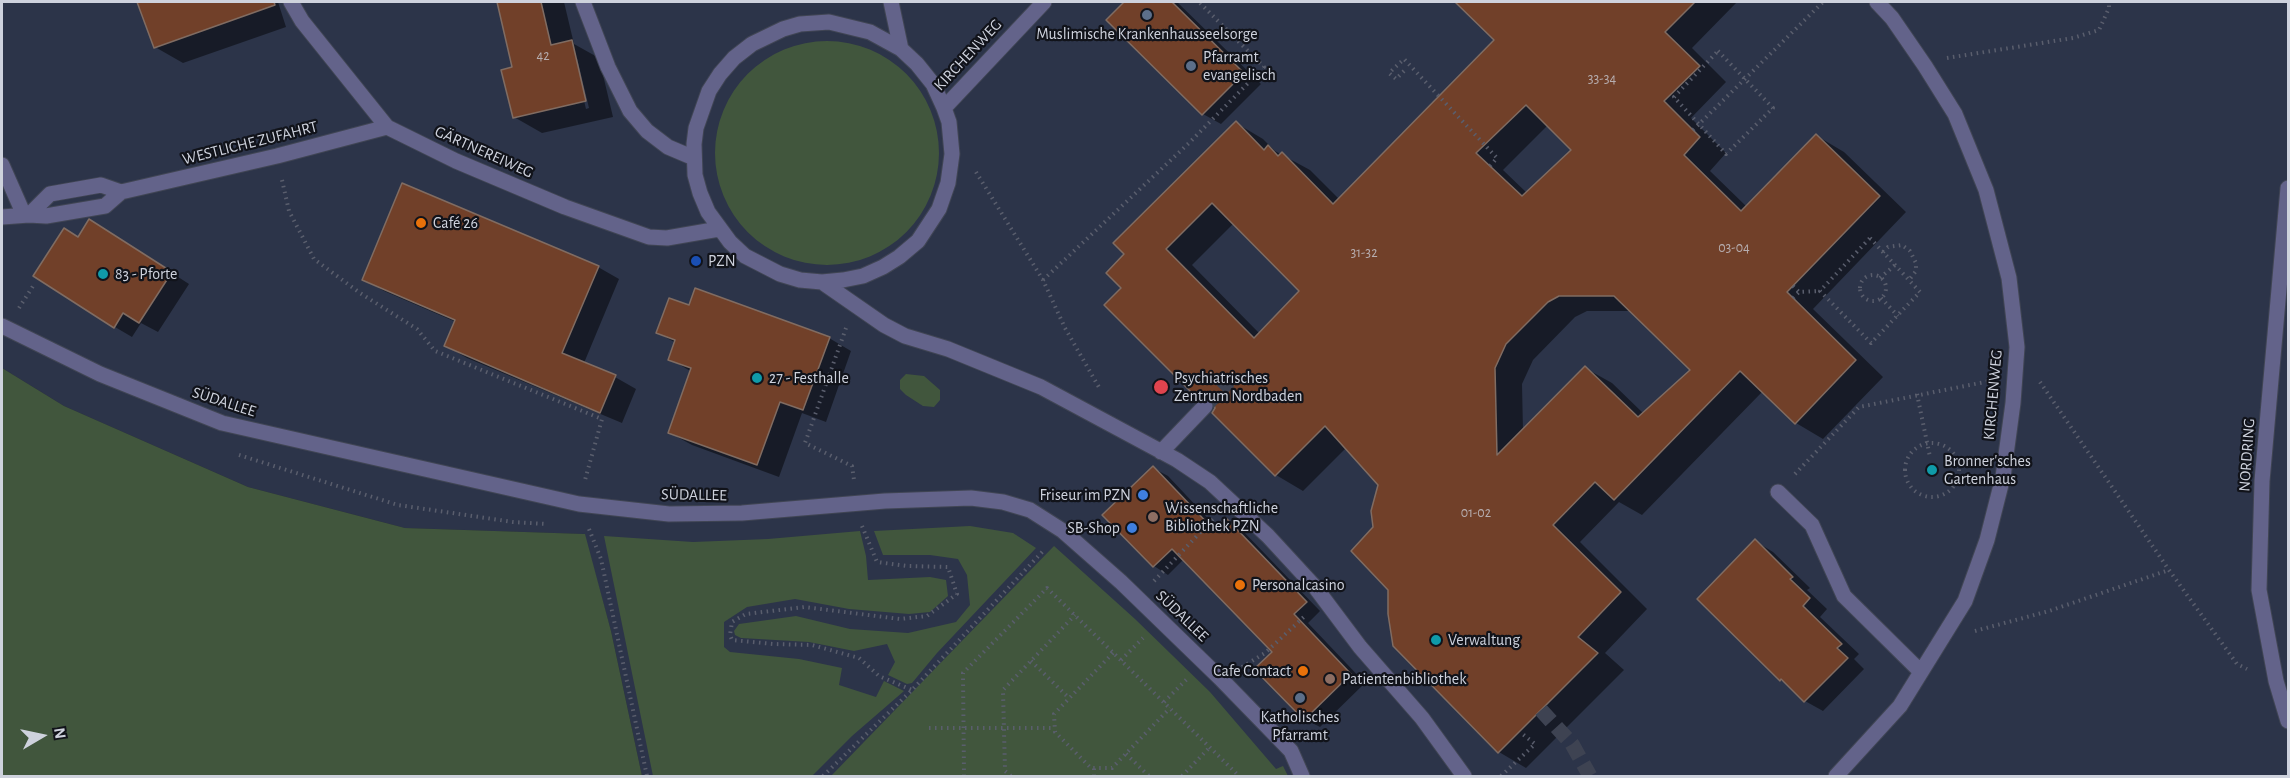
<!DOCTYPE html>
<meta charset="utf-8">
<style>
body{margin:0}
#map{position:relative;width:2290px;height:778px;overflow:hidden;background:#252a3a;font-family:"Alegreya Sans",sans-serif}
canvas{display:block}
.frame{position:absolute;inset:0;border:3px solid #ced2dd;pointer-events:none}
.north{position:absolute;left:12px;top:706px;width:60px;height:60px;-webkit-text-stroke:4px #11131a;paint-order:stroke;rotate:81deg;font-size:16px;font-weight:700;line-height:24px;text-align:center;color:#ced2dd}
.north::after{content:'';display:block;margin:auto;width:21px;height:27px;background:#ced2dd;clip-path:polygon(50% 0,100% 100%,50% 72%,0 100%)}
</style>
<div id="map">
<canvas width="2290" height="778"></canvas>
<div class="frame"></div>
<div class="north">N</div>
</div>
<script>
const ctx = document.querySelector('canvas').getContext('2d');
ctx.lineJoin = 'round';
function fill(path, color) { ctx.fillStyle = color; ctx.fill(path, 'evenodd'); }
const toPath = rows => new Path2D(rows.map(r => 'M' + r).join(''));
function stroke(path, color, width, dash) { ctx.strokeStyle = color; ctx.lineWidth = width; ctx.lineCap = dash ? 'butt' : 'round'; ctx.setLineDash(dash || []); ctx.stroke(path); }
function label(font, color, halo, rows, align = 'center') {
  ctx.font = font + ' "Alegreya Sans",sans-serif'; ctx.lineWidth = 4.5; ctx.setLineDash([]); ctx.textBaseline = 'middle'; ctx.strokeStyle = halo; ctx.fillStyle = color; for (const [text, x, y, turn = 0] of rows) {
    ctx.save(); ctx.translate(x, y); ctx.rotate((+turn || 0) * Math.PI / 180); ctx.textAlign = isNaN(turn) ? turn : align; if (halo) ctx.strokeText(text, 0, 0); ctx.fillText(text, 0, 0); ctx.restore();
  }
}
const built = toPath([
 [2,2,2288,2,2288,776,642,776,611,631,584,534,405,528,248,487,64,406,2,368]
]);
const green = toPath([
 '715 153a112 112 0 1 1 224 0a112 112 0 1 1-224 0Z',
 [2,368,64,406,248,487,405,528,585,534,611,631,642,776,2,776],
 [906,374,924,376,940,390,940,400,934,407,923,406,906,395,900,389,900,380],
 [970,526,1013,533,1036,548,937,653,912,683,907,684,888,675,895,662,887,644,854,651,809,642,741,638,735,635,734,631,739,624,796,616,850,629,908,633,956,622,970,605,967,575,958,559,930,555,883,555,874,531],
 [860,531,866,556,868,580,930,577,946,580,948,596,930,612,909,614,849,609,795,599,747,607,724,622,724,647,730,652,799,659,842,668,839,685,876,697,884,681,904,691,852,736,812,776,653,776,604,536,693,542,768,539],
 [1054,546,1135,619,1210,692,1276,769,1283,766,1288,776,831,776]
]);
const shadow = toPath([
 [139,2,278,2,286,27,183,63,155,47],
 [499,2,564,2,574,44,599,58,613,117,542,133,514,117,514,68],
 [574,58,577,58,589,108,586,109],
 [1126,2,1177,2,1261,84,1221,124,1203,114,1108,20],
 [1457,2,1737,2,1692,48,1726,82,1691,118,1726,153,1710,171,1747,207,1817,136,1844,152,1906,212,1813,309,1883,377,1823,439,1796,423,1763,391,1642,515,1619,502,1580,542,1647,609,1605,653,1624,670,1526,768,1499,752,1390,589,1380,485,1346,448,1303,491,1276,475,1216,408,1199,398,1123,288,1126,254,1236,123,1263,139,1275,151,1310,170,1340,200,1496,40],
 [1548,125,1573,150,1527,193,1503,170],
 [1234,223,1301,291,1260,334,1192,265],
 [1587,311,1631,311,1692,370,1644,414,1612,383,1585,368,1523,431,1522,384,1533,360,1575,317],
 [107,231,189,284,158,332,141,323,132,337,115,327],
 [598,267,619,279,584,363,615,377,636,389,622,423,467,358,446,346,456,322,384,291,363,279],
 [690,307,829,338,851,351,826,422,802,413,779,477,692,445,670,433,692,372,670,359,676,343,658,333],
 [1153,468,1168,476,1218,529,1227,520,1241,529,1320,611,1308,623,1365,683,1320,727,1305,719,1256,669,1274,652,1184,559,1168,575,1154,566],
 [1755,541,1773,552,1810,588,1807,590,1827,609,1820,617,1859,654,1854,659,1864,669,1823,711,1805,701,1788,684,1780,680]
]);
const building = toPath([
 [137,2,274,2,275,5,154,48,137,2],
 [497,2,541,2,551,45,572,40,586,101,513,118,501,70,512,67,497,2],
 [1124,2,1172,2,1244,73,1202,115,1106,20,1124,2],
 [1455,2,1695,2,1665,32,1700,66,1664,101,1700,137,1684,155,1741,211,1816,134,1880,196,1787,292,1856,360,1795,424,1740,371,1614,500,1595,482,1553,525,1621,592,1578,637,1598,653,1498,753,1393,646,1388,614,1388,590,1351,551,1373,527,1371,511,1378,485,1325,426,1275,476,1212,413,1215,408,1212,399,1207,396,1198,399,1104,305,1121,288,1106,273,1124,254,1113,243,1236,121,1264,150,1268,145,1278,156,1282,152,1333,204,1494,40,1455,2],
 [1526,105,1571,150,1522,196,1476,153,1526,105],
 [1212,203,1299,291,1254,338,1166,249,1212,203],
 [1559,296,1614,296,1690,370,1638,417,1585,366,1497,455,1495,368,1506,344,1548,302,1559,296],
 [402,183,599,266,562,353,616,375,600,413,444,346,455,320,362,280,402,183],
 [89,219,172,272,139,323,123,313,114,328,33,276,64,228,78,237,89,219],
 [695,288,830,337,803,410,780,402,757,465,668,433,691,368,668,360,675,340,656,333,669,298,689,305,695,288],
 [1153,466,1214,530,1226,518,1307,602,1294,614,1351,674,1304,720,1254,669,1272,652,1172,549,1153,567,1102,515,1153,466],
 [1755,539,1793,577,1790,579,1810,598,1803,606,1842,644,1837,648,1848,658,1804,702,1781,679,1780,681,1697,599,1755,539]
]);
const minorTunnel = toPath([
 [1205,406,1229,381],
 [1541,710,1572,744,1590,776]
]);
const path = toPath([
 [1718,51,1773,108,1726,154,1674,97,1718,51],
 [1947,58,2073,38,2099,30,2109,8,2109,2],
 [1404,71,1396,79,1389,73,1404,59,1497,158,1490,166],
 [1693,130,1823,2],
 [976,172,1043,280,1065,328,1100,389],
 [282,180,289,211,314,259,360,293,417,329,435,351,602,419,585,480],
 [1870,238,1920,292,1871,343,1820,291,1870,238],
 [1883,252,1888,247,1902,245,1910,251,1916,263,1916,271,1909,280],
 '1860 288a13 13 0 1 1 26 0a13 13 0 1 1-26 0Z',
 [1880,278,1895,265],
 [1043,280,1189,143,1264,67,1199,2],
 [1793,286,1799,292],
 [1793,298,1799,292,1820,291],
 [1881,298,1898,316],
 [19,308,35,283],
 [846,328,805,443,852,466,854,480],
 [2040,382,2169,570,2237,664,2247,669],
 [1917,394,1930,457],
 '1905 470a27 27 0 1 1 54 0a27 27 0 1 1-54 0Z',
 [239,455,398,505,513,522,546,524],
 [1795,474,1859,407,1990,381],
 [862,526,877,562,907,566,948,567,957,594,927,616,900,619,805,607,746,614,732,622,730,635,732,640,773,644,812,645,859,658,879,676,912,690],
 [589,529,601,559,647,776],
 [1154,581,1213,519],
 [1975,631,2049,611,2169,570],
 [1113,653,1054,714,1055,732,1091,768,1112,768,1170,708],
 [1121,660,1143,638],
 [1031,661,1069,698],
 [1242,667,1265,653,1306,615],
 [1164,702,1187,679],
 [929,728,1054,728],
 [1126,754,1149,776],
 [823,776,912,690,1045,549],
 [964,776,963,673,1047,588,1237,774,1234,776],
 [1011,776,1005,771,1003,690,1075,615],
 [1094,776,1094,768],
 [1182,776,1210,747],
 [1501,776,1535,744,1520,732]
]);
const minor = toPath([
 [291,2,302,21,387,127,456,161,565,207,649,237,667,238,719,229],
 [583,2,608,67,630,111,647,131,668,147,694,158],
 [891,2,901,49],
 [944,108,1044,2],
 [2,165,24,215],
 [2288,188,2262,481,2259,590,2276,681,2288,721],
 [29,215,50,194,101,185,121,192],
 [2,217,29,215,46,216,105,206,121,192,277,156,387,127],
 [822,282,843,280,863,276,883,267,899,257,918,241,939,209,948,183,952,154,949,122,944,108,933,84,917,64,901,49,870,32,829,22,800,24,783,29,752,44,734,58,720,74,709,91,696,128,694,144,695,175,700,193,708,212,730,242,745,256,780,274,800,280,822,282,884,325,905,336,948,349,1041,387,1177,460,1210,482,1268,536,1315,587,1360,647,1422,718,1464,776],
 [2,326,100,374,222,423,579,504,669,514,742,513,885,501,971,498,1003,502,1030,510,1063,531,1121,582,1220,678,1291,751,1302,776],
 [1161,452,1205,406],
 [1778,492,1812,525,1844,596,1921,672],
 [1836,776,1900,706,1965,601,1987,540,2003,477,2013,403,2017,347,2009,278,1986,190,1955,114,1925,66,1892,18,1877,2]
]);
const markers = [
 [1147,15,6,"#5c6f8a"],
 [1191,66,6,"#5c6f8a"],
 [421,223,6,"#e8710a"],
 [696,261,6,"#1a4fb4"],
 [103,274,6,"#0f9aa8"],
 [757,378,6,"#0f9aa8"],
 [1161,387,8,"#e0444e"],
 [1932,470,6,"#0f9aa8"],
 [1143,495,6,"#3f7fe0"],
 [1153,517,6,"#8d6e63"],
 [1132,528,6,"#3f7fe0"],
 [1240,585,6,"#e8710a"],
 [1436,640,6,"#0f9aa8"],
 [1303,671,6,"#e8710a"],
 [1330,679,6,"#8d6e63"],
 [1300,698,6,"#5c6f8a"]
];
const numberNames = [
 ["42",543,56],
 ["33-34",1602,79],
 ["03-04",1734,248],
 ["31-32",1364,253],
 ["01-02",1476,513]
];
const poiNames = [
 ["Muslimische Krankenhausseelsorge",1147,34,"center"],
 ["Pfarramt",1203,57],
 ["evangelisch",1203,75],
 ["Café 26",433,223],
 ["PZN",708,261],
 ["83 - Pforte",115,274],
 ["27 - Festhalle",769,378],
 ["Psychiatrisches",1174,378],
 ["Zentrum Nordbaden",1174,396],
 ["Bronner'sches",1944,461],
 ["Gartenhaus",1944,479],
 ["Friseur im PZN",1131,495,"right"],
 ["Wissenschaftliche",1165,508],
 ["Bibliothek PZN",1165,526],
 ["SB-Shop",1120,528,"right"],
 ["Personalcasino",1252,585],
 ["Verwaltung",1448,640],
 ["Cafe Contact",1291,671,"right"],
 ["Patientenbibliothek",1342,679],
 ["Katholisches",1300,717,"center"],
 ["Pfarramt",1300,735,"center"]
];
const streetNames = [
 ["KIRCHENWEG",968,55,-47],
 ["WESTLICHE ZUFAHRT",250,143,-14],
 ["GÄRTNEREIWEG",484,152,24],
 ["KIRCHENWEG",1993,395,-85],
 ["SÜDALLEE",224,402,18],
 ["NORDRING",2247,455,-86],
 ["SÜDALLEE",694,495,1],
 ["SÜDALLEE",1182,616,44]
];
fill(built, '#2c3449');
fill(green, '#41563d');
fill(shadow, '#0007');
fill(building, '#714029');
stroke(building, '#806c62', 1.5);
stroke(minorTunnel, '#3e4352', 15, [15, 8]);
stroke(minor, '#404554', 17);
stroke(path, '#5a5e6d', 4, [1.5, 4.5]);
stroke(minor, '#63638a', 15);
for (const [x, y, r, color] of markers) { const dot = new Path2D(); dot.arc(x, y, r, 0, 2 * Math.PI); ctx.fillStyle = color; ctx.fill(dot); stroke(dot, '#11131a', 2); }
label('14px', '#b7aeb0', null, numberNames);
label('16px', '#ced2dd', '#11131a', poiNames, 'left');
label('16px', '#ced2dd', '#11131a', streetNames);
</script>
